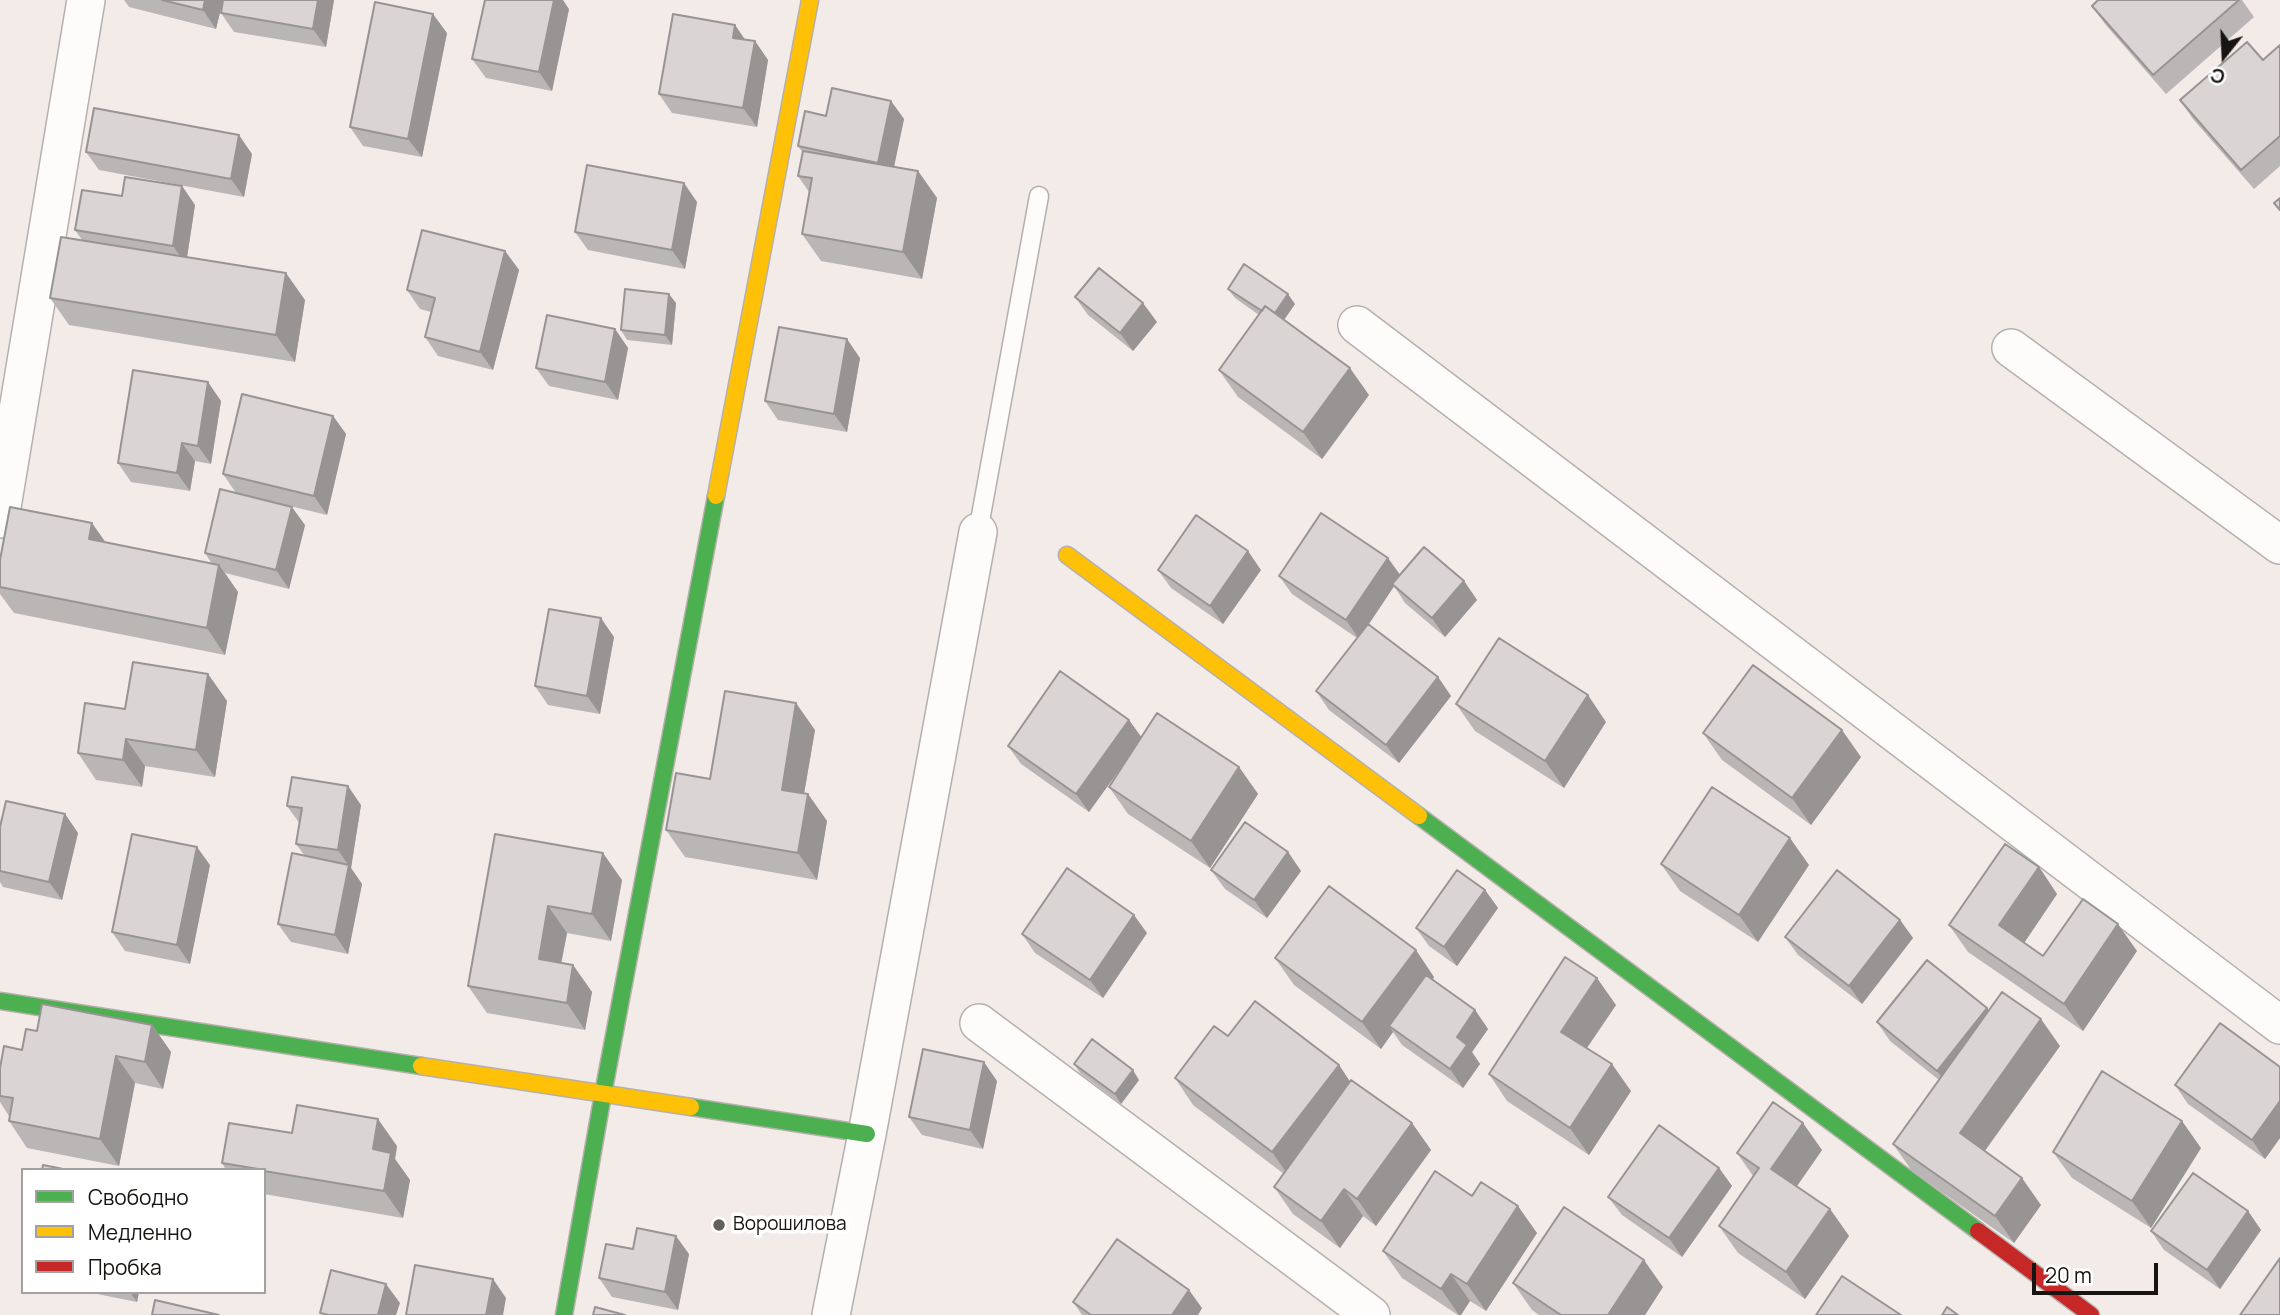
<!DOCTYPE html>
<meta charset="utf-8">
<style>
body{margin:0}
#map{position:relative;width:2280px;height:1315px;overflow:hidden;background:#f3ebe7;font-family:Manrope,sans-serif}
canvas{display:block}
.legend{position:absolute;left:21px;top:1168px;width:245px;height:126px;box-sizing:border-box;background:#fff;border:2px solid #a3a1a0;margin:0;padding:9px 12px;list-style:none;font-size:21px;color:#181411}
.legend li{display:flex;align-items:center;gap:14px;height:35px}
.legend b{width:35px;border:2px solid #a3a1a0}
.north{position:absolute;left:2189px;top:21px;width:70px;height:70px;-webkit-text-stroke:5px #fff;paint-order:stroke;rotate:198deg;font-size:19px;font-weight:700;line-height:28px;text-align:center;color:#181411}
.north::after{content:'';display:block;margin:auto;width:24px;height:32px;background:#181411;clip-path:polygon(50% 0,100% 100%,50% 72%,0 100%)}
.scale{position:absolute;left:2032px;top:1263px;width:126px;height:32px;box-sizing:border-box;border:4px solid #181411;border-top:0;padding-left:9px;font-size:21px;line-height:24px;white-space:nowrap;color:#181411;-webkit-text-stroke:5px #fff;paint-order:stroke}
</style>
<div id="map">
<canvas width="2280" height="1315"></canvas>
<ul class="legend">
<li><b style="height:9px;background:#4caf50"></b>Свободно</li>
<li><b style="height:9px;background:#ffc107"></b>Медленно</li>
<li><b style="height:9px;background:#c62828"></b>Пробка</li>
</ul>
<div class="north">С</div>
<div class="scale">20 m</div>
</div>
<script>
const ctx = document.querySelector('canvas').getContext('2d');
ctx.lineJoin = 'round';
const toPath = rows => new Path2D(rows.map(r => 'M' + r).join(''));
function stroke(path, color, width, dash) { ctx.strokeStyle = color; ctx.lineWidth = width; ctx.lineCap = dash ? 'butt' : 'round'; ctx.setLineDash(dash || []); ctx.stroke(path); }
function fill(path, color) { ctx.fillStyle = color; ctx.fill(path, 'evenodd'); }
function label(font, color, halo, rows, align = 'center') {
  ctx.font = font + ' Manrope,sans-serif'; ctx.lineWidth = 7; ctx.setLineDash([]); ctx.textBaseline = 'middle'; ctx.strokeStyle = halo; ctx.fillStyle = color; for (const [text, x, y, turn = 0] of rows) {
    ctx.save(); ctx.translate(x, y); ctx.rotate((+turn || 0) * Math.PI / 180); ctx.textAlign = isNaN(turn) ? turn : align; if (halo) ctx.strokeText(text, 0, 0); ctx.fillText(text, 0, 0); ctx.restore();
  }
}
const lane = toPath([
 [978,532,1039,196]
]);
const street = toPath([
 [1357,325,2280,1025],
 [2011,348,2280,545],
 [0,519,86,0],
 [979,1023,1371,1315],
 [831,1315,867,1134,978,532]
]);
const fast = toPath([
 [1419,816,1978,1231],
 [0,1001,421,1066],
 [691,1107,867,1134],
 [564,1315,603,1094,716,496]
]);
const slow = toPath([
 [716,496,810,0],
 [1067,555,1419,816],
 [421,1066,691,1107]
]);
const jam = toPath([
 [1978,1231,2091,1315]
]);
const wall = toPath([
 [124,0,223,0,216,29,129,7],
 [223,0,334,0,326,47,234,32,221,13],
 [2098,0,2242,0,2254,17,2166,94,2105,24,2092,6],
 [569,9,552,91,486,78,472,59],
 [735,25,745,40,755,41,768,60,757,127,672,113,659,94],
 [447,33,422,157,363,146,350,127],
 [2280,45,2280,166,2254,189,2193,119,2180,100,2263,60],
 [891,101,904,119,894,167,918,171,937,198,922,279,821,261,802,234,809,192,798,176,803,153,798,146,826,116],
 [86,152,252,154,244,197,99,170],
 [182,186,195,205,187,257,305,300,295,362,69,325,50,298,82,240,75,230,122,196],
 [697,202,685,269,588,250,575,232],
 [505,251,519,270,493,370,438,356,425,337,431,312,420,309,407,290],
 [1228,289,1295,304,1284,320,1369,395,1322,459,1238,397,1219,370,1259,315,1235,298],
 [1075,297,1157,322,1133,351,1088,315],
 [676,303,672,345,627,340,621,330],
 [615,329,628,348,618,400,549,386,536,368],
 [860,358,847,432,778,420,765,401],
 [221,401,211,464,195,461,190,491,131,482,118,463],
 [333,416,346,434,327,515,236,493,223,474],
 [305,525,289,589,225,573,238,592,225,655,14,613,0,594,0,560,106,542,212,564,205,553],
 [1158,570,1261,570,1223,624,1171,588],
 [1400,575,1464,581,1477,600,1445,637,1405,603,1394,586,1368,624,1438,677,1451,696,1399,763,1329,710,1316,691,1357,638,1292,594,1279,576],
 [614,637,600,714,548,705,535,686],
 [208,674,227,701,215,777,145,766,142,787,96,780,78,753,125,709],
 [1456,704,1606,722,1564,788,1475,731],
 [1129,720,1141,737,1239,767,1258,794,1210,868,1128,814,1109,787,1123,765,1089,812,1021,764,1008,746],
 [815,730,804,794,808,794,827,821,817,880,685,857,666,830,710,779],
 [1703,733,1861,757,1811,825,1722,760],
 [361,805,351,868,362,884,348,954,291,942,278,924,305,856,296,844,300,824,287,806],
 [65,814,78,833,62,900,3,887,0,882,0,827],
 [495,834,622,880,611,941,567,933,561,963,573,965,592,992,585,1030,487,1013,468,986],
 [1288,852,1301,871,1267,918,1225,889,1211,870],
 [1661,864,1809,865,1758,942,1680,891],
 [210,865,190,964,125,951,112,932],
 [2039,867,2057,894,2024,943,2043,956,2137,951,2083,1031,1968,952,1949,925],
 [1485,890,1498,908,1457,966,1429,946,1416,928],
 [1900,920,1913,938,1862,1004,1798,955,1785,937],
 [1147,933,1103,998,1035,953,1022,934],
 [1275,958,1434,977,1433,980,1475,1010,1488,1029,1472,1052,1480,1064,1463,1088,1402,1045,1393,1032,1381,1049,1294,985],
 [1616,1005,1587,1048,1631,1091,1589,1155,1507,1101,1489,1074],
 [1987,1008,1989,1010,2060,1046,1985,1151,2041,1205,2014,1243,1912,1171,1893,1144,1939,1080,1890,1041,1877,1022],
 [152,1025,171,1052,163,1089,135,1083,119,1166,27,1148,9,1121,9,1116,0,1102,0,1068,22,1050,37,1031],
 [1228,1036,1339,1065,1350,1082,1412,1123,1431,1150,1376,1226,1363,1216,1340,1248,1293,1214,1274,1187,1284,1174,1193,1105,1175,1078],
 [1074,1064,1139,1080,1121,1104,1080,1073],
 [2280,1067,2280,1138,2265,1159,2188,1104,2175,1085],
 [997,1081,983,1149,922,1135,909,1117],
 [292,1133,397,1146,395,1159,410,1180,403,1218,264,1194,264,1170,226,1170,222,1163],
 [2201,1148,2151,1228,2072,1178,2053,1152],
 [1822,1150,1797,1186,1830,1209,1849,1236,1805,1299,1738,1253,1719,1226,1753,1176,1737,1153],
 [1719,1168,1732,1186,1682,1257,1622,1215,1608,1197],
 [1472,1196,1537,1233,1486,1311,1470,1301,1461,1315,1458,1315,1402,1278,1383,1251],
 [2248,1211,2261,1230,2220,1289,2164,1250,2151,1231],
 [633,1249,689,1254,678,1310,612,1297,599,1278],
 [1513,1283,1663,1287,1645,1315,1539,1315,1532,1310],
 [87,1292,139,1292,137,1302],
 [1073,1302,1202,1308,1198,1315,1082,1315]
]);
const shadedWall = toPath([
 [205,0,223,0,216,29,203,10],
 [318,0,334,0,326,47,313,29],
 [554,0,563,0,569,9,552,91,539,72],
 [433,14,447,33,422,157,408,139],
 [735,25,748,44,733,38],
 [755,41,768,60,757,127,743,108],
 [891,101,904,119,891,181,878,163],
 [239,135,252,154,244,197,231,179],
 [918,171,937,198,922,279,903,252],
 [684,183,697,202,685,269,672,250],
 [182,186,195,205,186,264,173,246],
 [505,251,519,270,493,370,480,352],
 [286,273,305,300,295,362,276,335],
 [669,294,676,303,672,345,665,335],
 [1288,294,1295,304,1279,327,1272,318],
 [1143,303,1157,322,1133,351,1120,333],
 [615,329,628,348,618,400,605,382],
 [847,339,860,358,847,432,834,414],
 [1350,368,1369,395,1322,459,1303,432],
 [208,382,221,401,211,464,198,446],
 [333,416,346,434,327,515,314,496],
 [182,443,195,461,190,491,177,473],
 [292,507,305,525,289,589,276,570],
 [92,523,111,550,89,539],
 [1248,551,1261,570,1223,624,1210,606],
 [1388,558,1401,576,1359,639,1346,620],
 [219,565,238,592,225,655,207,628],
 [1464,581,1477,600,1445,637,1432,618],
 [601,618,614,637,600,714,587,696],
 [208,674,227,701,215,777,196,750],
 [1438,677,1451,696,1399,763,1386,745],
 [1588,695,1606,722,1564,788,1545,761],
 [796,703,815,730,800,817,782,790],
 [1129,720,1142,738,1089,812,1076,794],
 [1842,730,1861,757,1811,825,1792,798],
 [126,739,145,766,142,787,123,760],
 [1239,767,1258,794,1210,868,1191,841],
 [348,786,361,805,351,868,362,884,348,954,335,935,349,866,338,850],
 [808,794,827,821,817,880,798,853],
 [65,814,78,833,62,900,49,882],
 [1790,838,1809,865,1758,942,1739,915],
 [197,847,210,865,190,964,177,945],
 [1288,852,1301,871,1267,918,1254,900],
 [603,853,622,880,611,941,592,914],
 [2039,867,2057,894,2018,952,1999,925],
 [1485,890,1498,908,1457,966,1444,947],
 [548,906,567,933,557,985,539,959],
 [1134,915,1147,933,1103,998,1090,980],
 [1900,920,1913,938,1862,1004,1849,986],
 [2118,924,2137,951,2083,1031,2064,1004],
 [1416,950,1434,977,1395,1030,1389,1026,1393,1032,1381,1049,1362,1022],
 [573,965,592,992,585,1030,567,1003],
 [1597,978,1616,1005,1580,1058,1561,1032],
 [1987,1008,2000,1027,1951,1089,1937,1071],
 [1475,1010,1488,1029,1472,1052,1480,1064,1463,1088,1450,1069,1457,1037],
 [2041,1019,2060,1046,1978,1160,1960,1133],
 [152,1025,171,1052,163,1089,145,1062],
 [116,1056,135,1083,119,1166,100,1139],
 [984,1062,997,1081,983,1149,970,1130],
 [1612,1064,1631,1091,1589,1155,1570,1128],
 [1339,1065,1357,1092,1291,1179,1272,1152],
 [1133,1070,1139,1080,1121,1104,1115,1094],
 [2280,1101,2280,1138,2265,1159,2252,1140],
 [378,1119,397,1146,395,1159,410,1180,403,1218,384,1191,373,1149],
 [2182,1121,2201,1148,2151,1228,2132,1201],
 [1412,1123,1431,1150,1376,1226,1357,1199],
 [1803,1123,1822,1150,1790,1196,1771,1169],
 [1719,1168,1732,1186,1682,1257,1669,1238],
 [2022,1178,2041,1205,2014,1243,1995,1216],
 [1344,1189,1363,1216,1340,1248,1321,1221],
 [1518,1206,1537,1233,1486,1311,1467,1284],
 [1830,1209,1849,1236,1805,1299,1786,1272],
 [2248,1211,2261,1230,2220,1289,2207,1270],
 [676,1236,689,1254,678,1310,665,1292],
 [1644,1260,1663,1287,1645,1315,1608,1315],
 [1451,1274,1470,1301,1461,1315,1459,1315,1441,1289],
 [493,1279,506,1298,503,1315,486,1315],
 [386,1284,400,1303,396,1315,378,1315],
 [1189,1290,1202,1308,1198,1315,1172,1315],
 [130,1292,139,1292,137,1302]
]);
const building = toPath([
 [162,0,205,0,203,10,162,0],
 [223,0,318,0,313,29,221,13,223,0],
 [485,0,554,0,539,72,472,59,485,0],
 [2098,0,2239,0,2153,75,2092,6,2098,0],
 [375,2,433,14,408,139,350,127,375,2],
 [673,14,735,25,733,38,755,41,743,108,659,94,673,14],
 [2247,42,2263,60,2280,45,2280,136,2241,170,2180,100,2247,42],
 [832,88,891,101,878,163,798,146,805,111,826,116,832,88],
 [94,108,239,135,231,179,86,152,94,108],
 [803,151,918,171,903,252,802,234,812,178,798,176,803,151],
 [587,165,684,183,672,250,575,232,587,165],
 [125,177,182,186,173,246,75,230,82,190,122,196,125,177],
 [2280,198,2280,210,2274,203,2280,198],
 [422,230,505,251,480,352,425,337,435,298,407,290,422,230],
 [61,237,286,273,276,335,50,298,61,237],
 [1244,264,1288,294,1275,313,1265,306,1262,311,1228,289,1244,264],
 [1099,268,1143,303,1120,333,1075,297,1099,268],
 [625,289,669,294,665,335,621,330,625,289],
 [1265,306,1350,368,1303,432,1219,370,1265,306],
 [547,315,615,329,605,382,536,368,547,315],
 [779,327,847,339,834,414,765,401,779,327],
 [133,370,208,382,198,446,182,443,177,473,118,463,133,370],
 [242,394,333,416,314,496,223,474,242,394],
 [220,489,292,507,276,570,205,553,220,489],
 [10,507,92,523,89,539,219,565,207,628,0,587,0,560,10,507],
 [1321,513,1388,558,1346,620,1279,576,1321,513],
 [1196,515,1248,551,1210,606,1158,570,1196,515],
 [1424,547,1464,581,1432,618,1392,584,1424,547],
 [549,609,601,618,587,696,535,686,549,609],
 [1368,624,1438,677,1386,745,1316,691,1368,624],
 [1499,638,1588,695,1545,761,1456,704,1499,638],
 [133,662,208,674,196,750,126,739,123,760,78,753,85,703,125,709,133,662],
 [1753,665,1842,730,1792,798,1703,733,1753,665],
 [1060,671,1129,720,1076,794,1008,746,1060,671],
 [725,691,796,703,782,790,808,794,798,853,666,830,676,773,710,779,725,691],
 [1157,713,1239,767,1191,841,1109,787,1157,713],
 [292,777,348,786,338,850,296,844,302,808,287,806,292,777],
 [1712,787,1790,838,1739,915,1661,864,1712,787],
 [6,801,65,814,49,882,0,871,0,827,6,801],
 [1245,822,1288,852,1254,900,1211,870,1245,822],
 [132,834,197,847,177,945,112,932,132,834],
 [495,834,603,853,592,914,548,906,539,959,573,965,567,1003,468,986,495,834],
 [2005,844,2039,867,1999,925,2043,956,2083,899,2118,924,2064,1004,1949,925,2005,844],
 [292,853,349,865,335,935,278,924,292,853],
 [1067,868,1134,915,1090,980,1022,934,1067,868],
 [1457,870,1485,890,1444,947,1416,928,1457,870],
 [1837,870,1900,920,1849,986,1785,937,1837,870],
 [1329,886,1416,950,1362,1022,1275,958,1329,886],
 [1565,957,1597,978,1561,1032,1612,1064,1570,1128,1489,1074,1565,957],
 [1927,960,1987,1008,1937,1071,1877,1022,1927,960],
 [1426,975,1475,1010,1457,1037,1467,1045,1450,1069,1389,1026,1426,975],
 [2002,992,2041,1019,1960,1133,2022,1178,1995,1216,1893,1144,2002,992],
 [1255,1001,1339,1065,1272,1152,1175,1078,1214,1026,1228,1036,1255,1001],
 [42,1004,152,1025,145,1062,116,1056,100,1139,9,1121,13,1098,0,1096,0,1068,4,1046,22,1050,26,1029,37,1031,42,1004],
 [2220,1023,2280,1067,2280,1101,2252,1140,2175,1085,2220,1023],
 [1092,1039,1133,1070,1115,1094,1074,1064,1092,1039],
 [923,1049,984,1062,970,1130,909,1117,923,1049],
 [2102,1071,2182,1121,2132,1201,2053,1152,2102,1071],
 [1351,1080,1412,1123,1357,1199,1344,1189,1321,1221,1274,1187,1351,1080],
 [1773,1102,1803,1123,1771,1169,1830,1209,1786,1272,1719,1226,1759,1168,1737,1153,1773,1102],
 [297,1105,378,1119,373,1149,391,1153,384,1191,264,1171,264,1170,222,1163,229,1123,292,1133,297,1105],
 [1659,1125,1719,1168,1669,1238,1608,1197,1659,1125],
 [43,1165,68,1170,42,1170,43,1165],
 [1435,1171,1472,1196,1481,1182,1518,1206,1467,1284,1451,1274,1441,1289,1383,1251,1435,1171],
 [2193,1173,2248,1211,2207,1270,2151,1231,2193,1173],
 [1564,1207,1644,1260,1608,1315,1561,1315,1513,1283,1564,1207],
 [637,1228,676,1236,665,1292,599,1278,606,1244,633,1249,637,1228],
 [1117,1239,1189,1290,1172,1315,1091,1315,1073,1302,1117,1239],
 [2280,1258,2280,1315,2240,1315,2280,1258],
 [415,1265,493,1279,486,1315,406,1315,415,1265],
 [331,1270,386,1284,378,1315,329,1315,320,1313,331,1270],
 [1842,1276,1901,1315,1816,1315,1842,1276],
 [155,1300,219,1315,152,1315,155,1300],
 [595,1307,625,1315,593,1315,595,1307],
 [1947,1307,1958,1315,1942,1315,1947,1307]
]);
const markers = [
 [719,1225,7,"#655f5c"]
];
const poiNames = [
 ["Ворошилова",733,1225]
];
stroke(lane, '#b6b0ad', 21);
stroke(street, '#b6b0ad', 40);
stroke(fast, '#b6b0ad', 19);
stroke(slow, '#b6b0ad', 19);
stroke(jam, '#b6b0ad', 19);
stroke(lane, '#fdfcfb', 18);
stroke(street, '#fdfcfb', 37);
stroke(fast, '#4caf50', 16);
stroke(slow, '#ffc107', 16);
stroke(jam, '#c62828', 16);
fill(wall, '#bbb6b6');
fill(shadedWall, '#999494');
fill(building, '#dad4d4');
stroke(building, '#999494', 2);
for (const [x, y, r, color] of markers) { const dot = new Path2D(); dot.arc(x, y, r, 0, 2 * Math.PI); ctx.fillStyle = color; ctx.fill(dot); stroke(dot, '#fff', 2.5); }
label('19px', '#181411', '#fff', poiNames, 'left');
</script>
